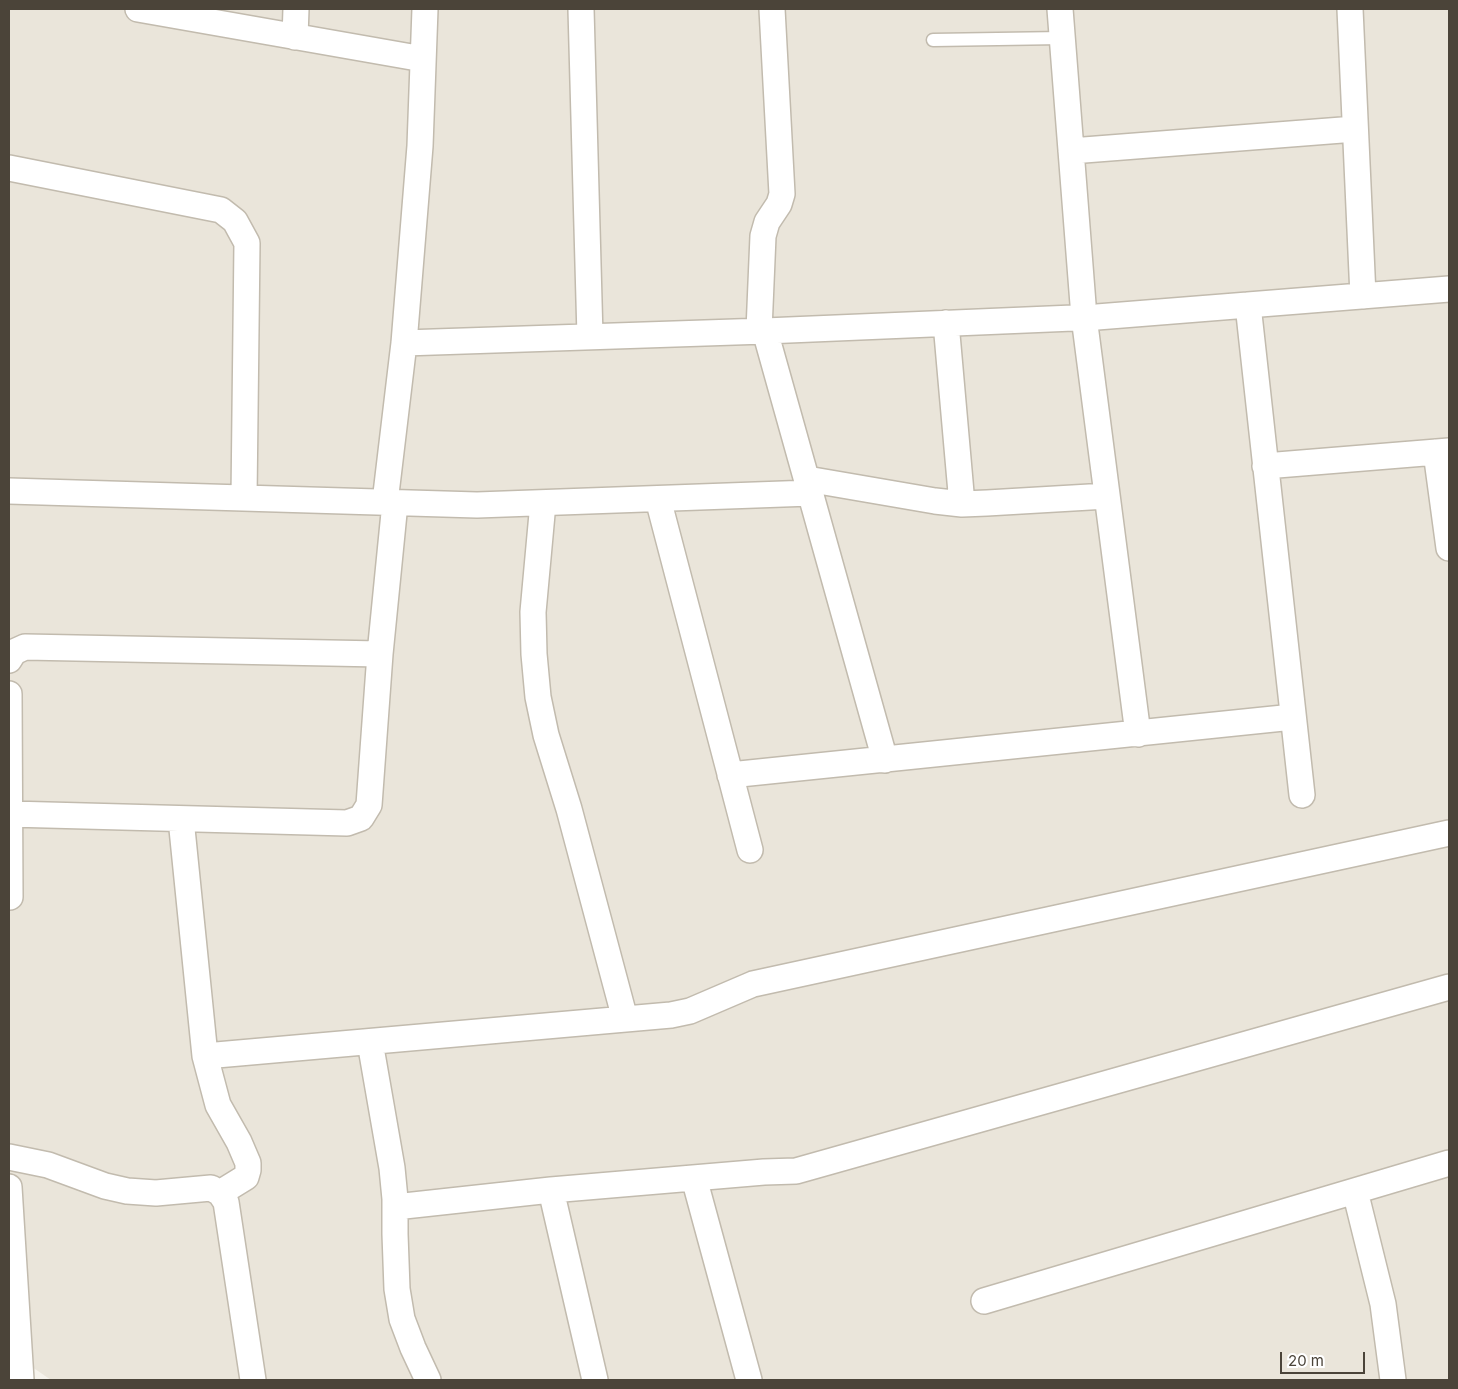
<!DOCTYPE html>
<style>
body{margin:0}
#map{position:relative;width:1458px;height:1389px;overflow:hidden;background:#f6f3ec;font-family:Inter,sans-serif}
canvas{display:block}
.frame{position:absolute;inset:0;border:10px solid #4b4439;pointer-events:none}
.scale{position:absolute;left:1280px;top:1352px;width:85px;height:22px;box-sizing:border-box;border:2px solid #4b4439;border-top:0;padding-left:6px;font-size:15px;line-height:18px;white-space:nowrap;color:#4b4439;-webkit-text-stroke:4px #fff;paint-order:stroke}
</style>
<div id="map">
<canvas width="1458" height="1389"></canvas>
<div class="frame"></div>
<div class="scale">20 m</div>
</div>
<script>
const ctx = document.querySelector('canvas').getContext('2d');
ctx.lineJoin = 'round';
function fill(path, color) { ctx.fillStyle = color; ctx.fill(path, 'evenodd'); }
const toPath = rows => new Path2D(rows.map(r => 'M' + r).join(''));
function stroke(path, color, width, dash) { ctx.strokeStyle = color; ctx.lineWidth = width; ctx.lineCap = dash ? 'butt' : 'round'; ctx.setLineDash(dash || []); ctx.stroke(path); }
const residential = toPath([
 [9,9,1449,9,1449,1380,51,1380,9,1351]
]);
const service = toPath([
 [933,40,1062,38]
]);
const minor = toPath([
 [138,9,423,59],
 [581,9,590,337],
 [1060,9,1084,317,1138,734],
 [1350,9,1363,296],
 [295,37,296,9],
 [1071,151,1355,129],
 [9,168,221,210,235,221,247,243,244,498],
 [1248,305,1302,795],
 [946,323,962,504],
 [759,330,763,236,767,222,779,204,782,194,772,9],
 [765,331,885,760],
 [404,343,765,331,1097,317,1449,289],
 [1436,452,1449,548],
 [1265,466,1449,451],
 [807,479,935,501,962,504,987,503,1107,496],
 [9,491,477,505,811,493],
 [658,499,750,850],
 [385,502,404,343,420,146,425,9],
 [543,503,533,612,534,654,538,697,546,735,569,809,625,1019],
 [9,660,14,652,25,647,380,654],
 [9,694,10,897],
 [730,775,1293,717],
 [10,814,347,823,361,818,369,805,380,654,395,503],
 [181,819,205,1056,218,1105,239,1142,248,1163,248,1170,246,1177,220,1193],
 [370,1042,392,1168,395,1199,395,1234,397,1289,402,1319,413,1348,428,1380],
 [205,1056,671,1015,690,1011,753,984,1449,833],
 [9,1157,48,1165,105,1186,127,1191,156,1193,211,1188,220,1193,226,1202,253,1380],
 [694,1178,749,1380],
 [9,1187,21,1380],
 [551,1190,595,1380],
 [1355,1191,1383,1304,1393,1380],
 [395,1207,551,1190,764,1172,796,1171,1449,987],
 [984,1301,1449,1163]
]);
fill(residential, '#eae5da');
stroke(service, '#c2bbae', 15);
stroke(minor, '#c2bbae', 28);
stroke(service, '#fff', 12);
stroke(minor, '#fff', 25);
</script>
